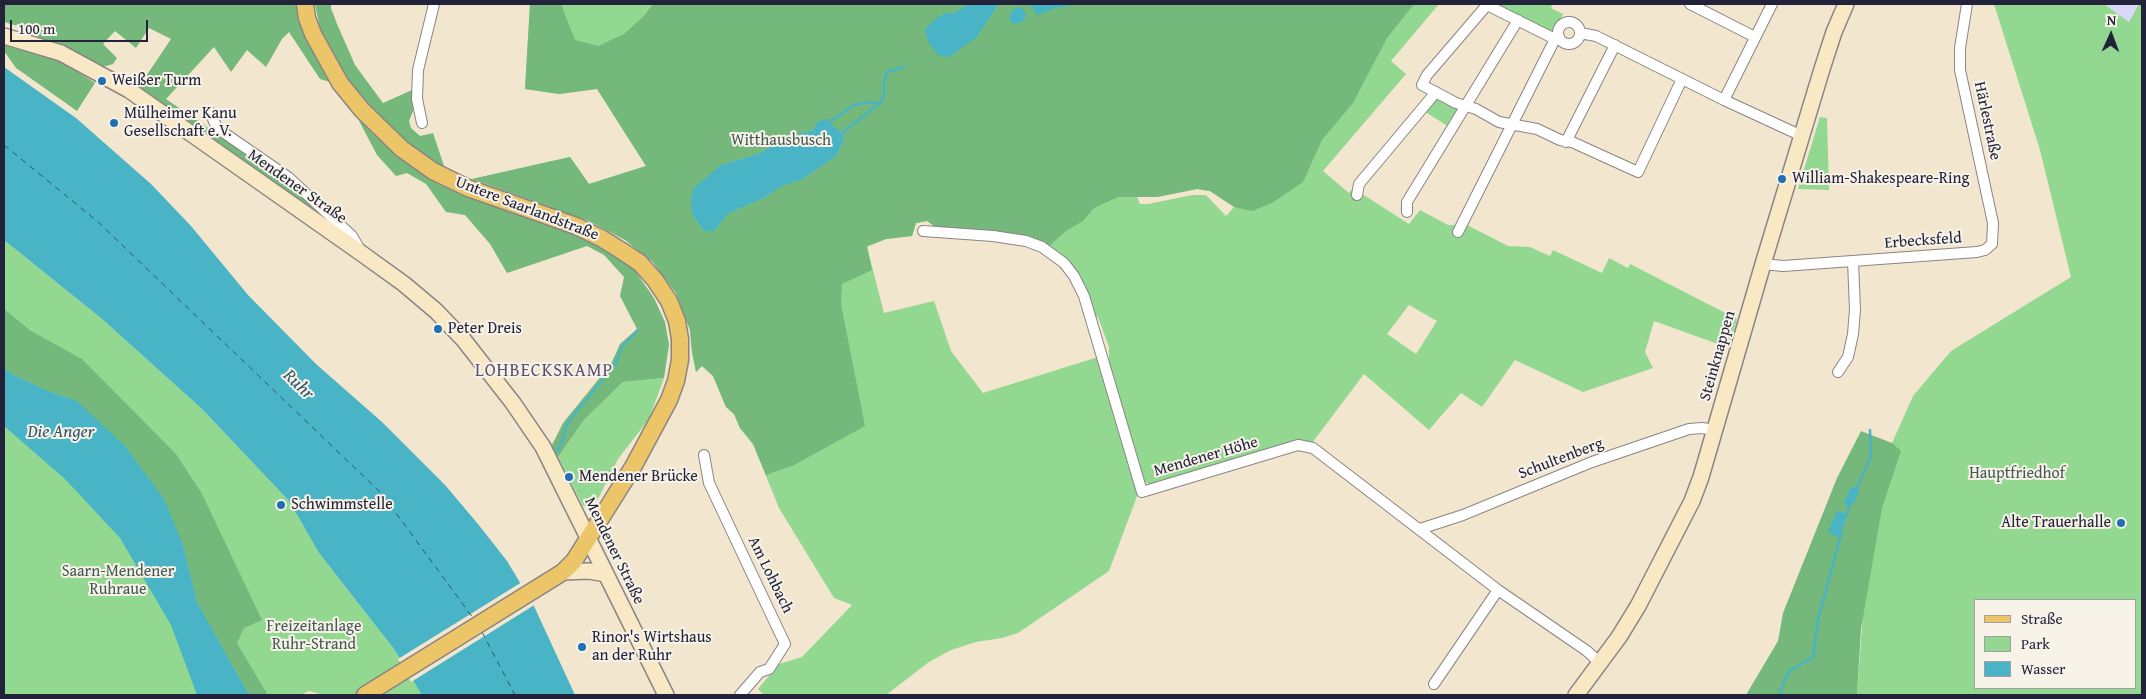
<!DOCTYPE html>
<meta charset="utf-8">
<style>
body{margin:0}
#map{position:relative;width:2146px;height:699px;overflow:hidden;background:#f3e6cf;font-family:"Gentium Book Plus",serif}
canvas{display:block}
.frame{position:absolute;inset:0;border:5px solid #22223b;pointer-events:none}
.legend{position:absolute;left:1974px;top:599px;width:162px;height:90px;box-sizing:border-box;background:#f7f3e8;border:1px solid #a29fa3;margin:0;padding:6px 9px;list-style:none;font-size:15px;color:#22223b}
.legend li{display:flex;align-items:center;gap:10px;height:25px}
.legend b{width:25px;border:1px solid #a29fa3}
.north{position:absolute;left:2086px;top:10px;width:50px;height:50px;-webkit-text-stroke:4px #f7f3e8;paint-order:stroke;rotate:2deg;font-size:14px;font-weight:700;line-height:20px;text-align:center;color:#22223b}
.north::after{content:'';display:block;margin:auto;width:18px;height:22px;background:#22223b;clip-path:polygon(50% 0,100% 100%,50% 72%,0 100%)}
.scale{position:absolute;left:10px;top:20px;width:138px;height:22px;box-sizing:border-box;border:2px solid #22223b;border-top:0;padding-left:6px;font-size:15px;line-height:18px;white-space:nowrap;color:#22223b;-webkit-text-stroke:4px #f7f3e8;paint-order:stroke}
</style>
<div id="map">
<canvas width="2146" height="699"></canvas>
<div class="frame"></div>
<ul class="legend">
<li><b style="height:6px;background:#edc569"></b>Straße</li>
<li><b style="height:14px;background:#92d891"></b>Park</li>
<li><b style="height:14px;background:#49b4c6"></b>Wasser</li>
</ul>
<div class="north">N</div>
<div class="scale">100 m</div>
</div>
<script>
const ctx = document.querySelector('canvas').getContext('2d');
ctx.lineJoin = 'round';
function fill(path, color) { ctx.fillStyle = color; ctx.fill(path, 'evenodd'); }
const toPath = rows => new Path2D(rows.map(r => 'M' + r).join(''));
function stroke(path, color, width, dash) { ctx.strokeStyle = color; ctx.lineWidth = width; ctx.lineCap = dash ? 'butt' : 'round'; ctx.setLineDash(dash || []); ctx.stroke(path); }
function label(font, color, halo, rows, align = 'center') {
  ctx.font = font + ' "Gentium Book Plus",serif'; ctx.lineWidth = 4; ctx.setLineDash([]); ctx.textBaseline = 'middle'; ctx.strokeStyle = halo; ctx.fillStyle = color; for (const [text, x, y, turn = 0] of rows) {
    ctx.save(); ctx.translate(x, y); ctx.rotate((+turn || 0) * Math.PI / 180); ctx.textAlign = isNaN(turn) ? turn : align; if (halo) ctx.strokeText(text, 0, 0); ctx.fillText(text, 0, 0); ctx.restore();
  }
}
const built = toPath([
 [2104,4,2139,4,2129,22]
]);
const green = toPath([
 [530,4,1439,4,1391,61,1406,74,1323,171,1349,193,1353,188,1409,224,1420,210,1448,225,1467,225,1508,246,1530,247,1550,256,1553,250,1602,273,1609,258,1628,268,1630,264,1737,319,1729,348,1654,321,1645,352,1653,368,1583,392,1515,360,1482,407,1461,393,1429,430,1364,374,1312,443,1299,440,1153,486,1143,481,1109,364,1109,347,1098,317,1094,317,1087,292,1048,247,938,229,927,221,916,223,912,236,886,239,867,247,884,313,934,301,951,351,983,393,1098,357,1139,491,1109,571,1018,633,1002,638,976,642,951,650,929,662,886,695,764,695,758,689,779,664,802,657,852,605,834,598,779,508,753,444,740,428,734,414,726,407,713,376,702,366,696,372,692,352,690,330,676,293,653,262,625,240,589,221,472,179,570,157,589,184,646,166,597,89,559,94,525,89],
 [1197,189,1210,191,1234,207,1226,216,1206,195,1192,195,1148,204,1140,204,1137,197,1157,197],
 [1409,305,1437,321,1416,354,1387,334],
 [1493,4,1553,4,1551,8,1563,14,1556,29,1550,33],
 [1994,4,2104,4,2129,22,2139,4,2142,4,2142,695,1857,695,1874,463,1892,443,1913,396,1951,351,2071,277,2040,150],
 [1975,600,2135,600,2135,688,1975,688],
 [1438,98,1460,110,1449,127,1424,111,1434,99],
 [1820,117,1827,118,1829,190,1798,189],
 [4,240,102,319,202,409,289,501,319,553,394,649,414,682,511,695,324,695,309,691,300,695,268,695,241,650,263,695,4,695],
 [664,378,649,419,618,459,599,497,590,507,583,506,558,457,584,420,623,382]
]);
const forest = toPath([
 [4,4,296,4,301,22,330,82,320,79,289,32,282,39,266,67,247,50,231,72,214,47,166,99,265,167,309,202,316,215,136,91,171,39,149,28,136,48,115,31,103,44,117,58,113,64,103,67,39,39,35,31,4,22],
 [315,4,331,4,331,8,337,24,355,65,383,103,412,90,413,111,409,121,411,128,420,136,433,133,445,169,422,156,376,116,343,72,321,34],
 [530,4,561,4,575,40,598,46,624,34,644,16,653,4,969,4,954,13,945,13,928,42,977,37,999,4,1029,4,1037,14,1056,8,1080,4,1115,5,1414,4,1387,38,1353,103,1322,140,1303,182,1272,203,1252,211,1234,207,1210,191,1197,189,1157,197,1118,197,1094,208,1083,221,1066,231,1048,247,938,229,927,221,916,223,912,236,886,239,867,246,872,270,842,284,841,304,865,426,794,465,766,475,753,444,740,428,734,414,726,407,713,376,702,366,696,372,692,352,690,330,676,293,652,261,625,240,589,221,472,179,570,157,589,184,646,166,597,89,559,94,525,89],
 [818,122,828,123,842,133,844,141,836,156,803,179,782,186,764,198,729,213,714,231,704,231,692,214,721,165,758,154,788,137,813,130],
 [4,42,58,59,95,83,77,111,16,68,4,51],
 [358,119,409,163,440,185,599,244,633,268,654,298,665,322,669,345,664,378,623,382,584,420,558,457,551,447,563,423,611,364,620,344,637,329,620,296,624,277,604,255,587,246,507,273,490,244,465,215,446,212,426,184,407,173,396,176,377,155],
 [4,309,31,331,82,359,176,454,202,494,262,620,244,628,237,643,268,695,249,695,197,602,183,545,77,401,48,391,8,372,4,366],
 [1861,431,1892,443,1901,451,1882,508,1861,629,1857,695,1746,695,1778,641,1783,613,1837,478]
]);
const water = toPath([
 [969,4,999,4,977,37,949,57,939,56,928,42,925,29,935,19,945,13,954,13],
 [1029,4,1080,4,1056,8,1037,15],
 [1019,7,1024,10,1026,16,1023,21,1014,24,1009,20,1012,10],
 [4,67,76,118,151,184,191,226,248,295,316,364,382,422,445,485,478,524,507,561,533,604,575,695,422,695,394,649,319,553,289,501,202,409,102,319,4,240],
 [825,119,842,133,844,141,836,156,803,179,782,186,764,198,729,213,714,231,704,231,692,214,691,199,693,189,721,165,758,154,788,137,813,130,818,122],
 [4,366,8,372,48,391,77,401,125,446,164,499,183,545,197,602,249,695,197,695,171,625,120,538,65,479,4,426],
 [1852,486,1860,490,1854,503,1849,507,1844,503],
 [1837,511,1847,514,1840,538,1828,532]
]);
const pier = toPath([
 [522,582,536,604,411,682,398,659]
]);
const stream = toPath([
 [828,123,854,105,867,102,880,103],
 [842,133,880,103,884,96,884,83,887,72,904,67],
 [553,453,559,449,568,422,616,363,622,347,638,330],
 [1856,490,1871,456,1870,430],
 [1846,516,1850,504],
 [1779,695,1789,671,1813,658,1818,619,1841,535]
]);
const ferry = toPath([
 [4,145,97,221,382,494,473,618],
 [482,632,515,695]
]);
const street = toPath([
 [1690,4,1755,37],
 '1558 33a11 11 0 1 1 22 0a11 11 0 1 1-22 0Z',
 [1580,33,1596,36,1724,100,1772,4],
 [1555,39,1487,5,1427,75,1422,85,1456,103,1476,109,1499,122,1537,129,1560,140,1572,142,1638,172,1682,79],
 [1724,100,1802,136],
 [210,112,217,128,288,177,352,236,360,250],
 [422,123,417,99,418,70,434,4],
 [1566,142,1615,45],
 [1357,195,1359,184,1436,92],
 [1407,212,1407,202,1518,20],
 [923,231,993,236,1026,241,1042,247,1064,263,1074,276,1084,296,1142,492,1298,445,1313,448,1498,590,1587,651,1600,663],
 [1458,232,1555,39,1559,37],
 [1763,264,1783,266,1977,252,1985,250,1992,244,1993,223,1960,70,1960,48,1967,4],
 [1838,372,1848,357,1853,334,1855,310,1853,261],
 [704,455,709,483,785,644,769,669,760,672,740,695],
 [1420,529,1463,515,1592,462,1689,429,1702,428,1715,430],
 [1434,684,1498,590]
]);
const secondary = toPath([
 [4,36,61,53,129,90,361,253,404,284,436,311,463,339,513,403,543,447,666,695],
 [563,572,589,571,606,574],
 [1576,695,1619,637,1638,606,1692,501,1701,477,1763,264,1822,69,1834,32,1846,4]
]);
const primary = toPath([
 [305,4,307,18,313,34,340,83,362,110,402,149,433,171,468,188,576,226,601,238,622,251,640,263,655,280,669,301,677,321,680,339,680,360,676,381,669,400,633,467,574,561,563,572,365,695]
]);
const markers = [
 [102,81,5,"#1f6fb2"],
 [114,123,5,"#1f6fb2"],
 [1782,179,5,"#1f6fb2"],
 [438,329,5,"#1f6fb2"],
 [569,477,5,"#1f6fb2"],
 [281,505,5,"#1f6fb2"],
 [2121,523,5,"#1f6fb2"],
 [582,647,5,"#1f6fb2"]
];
const poiNames = [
 ["Weißer Turm",112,81],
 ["Mülheimer Kanu",124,114],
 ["Gesellschaft e.V.",124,132],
 ["William-Shakespeare-Ring",1792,179],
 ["Peter Dreis",448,329],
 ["Mendener Brücke",579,477],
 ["Schwimmstelle",291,505],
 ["Alte Trauerhalle",2111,523,"right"],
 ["Rinor's Wirtshaus",592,638],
 ["an der Ruhr",592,656]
];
const streetNames = [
 ["Härlestraße",1987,121,78],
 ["Mendener Straße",297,187,35],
 ["Untere Saarlandstraße",527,209,21],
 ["Erbecksfeld",1923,241,-4],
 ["Steinknappen",1718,356,-74],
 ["Mendener Höhe",1206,457,-16],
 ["Schultenberg",1561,459,-21],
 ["Mendener Straße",614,551,64],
 ["Am Lohbach",770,575,64]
];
const parkNames = [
 ["Witthausbusch",781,141],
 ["Hauptfriedhof",2017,474],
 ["Saarn-Mendener",118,572],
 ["Ruhraue",118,590],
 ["Freizeitanlage",314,627],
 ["Ruhr-Strand",314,645]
];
const neighbourhoodNames = [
 ["LOHBECKSKAMP",544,371]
];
const waterNames = [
 ["Ruhr",298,385,44],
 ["Die Anger",61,432]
];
fill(built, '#d9d7f7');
fill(green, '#92d891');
fill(forest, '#75b87b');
fill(water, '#49b4c6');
fill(pier, '#f3e6cf');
stroke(stream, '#49b4c6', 2.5);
stroke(ferry, '#30556c', 1, [6, 5]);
stroke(street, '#8a8485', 12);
stroke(secondary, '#8a8485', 18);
stroke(primary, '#8a8485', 19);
stroke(street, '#fff', 10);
stroke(secondary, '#f8e8c3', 15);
stroke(primary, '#edc569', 16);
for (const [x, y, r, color] of markers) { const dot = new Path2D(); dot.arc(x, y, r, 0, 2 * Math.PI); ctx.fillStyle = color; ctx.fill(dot); stroke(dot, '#f7f3e8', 2); }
label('16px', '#22223b', '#f7f3e8', poiNames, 'left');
label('16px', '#22223b', '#f7f3e8', streetNames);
label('16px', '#445955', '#f7f3e8', parkNames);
ctx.letterSpacing = '1px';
label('18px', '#5e506f', '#f7f3e8', neighbourhoodNames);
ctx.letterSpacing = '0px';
label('italic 18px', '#30556c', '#f7f3e8', waterNames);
</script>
